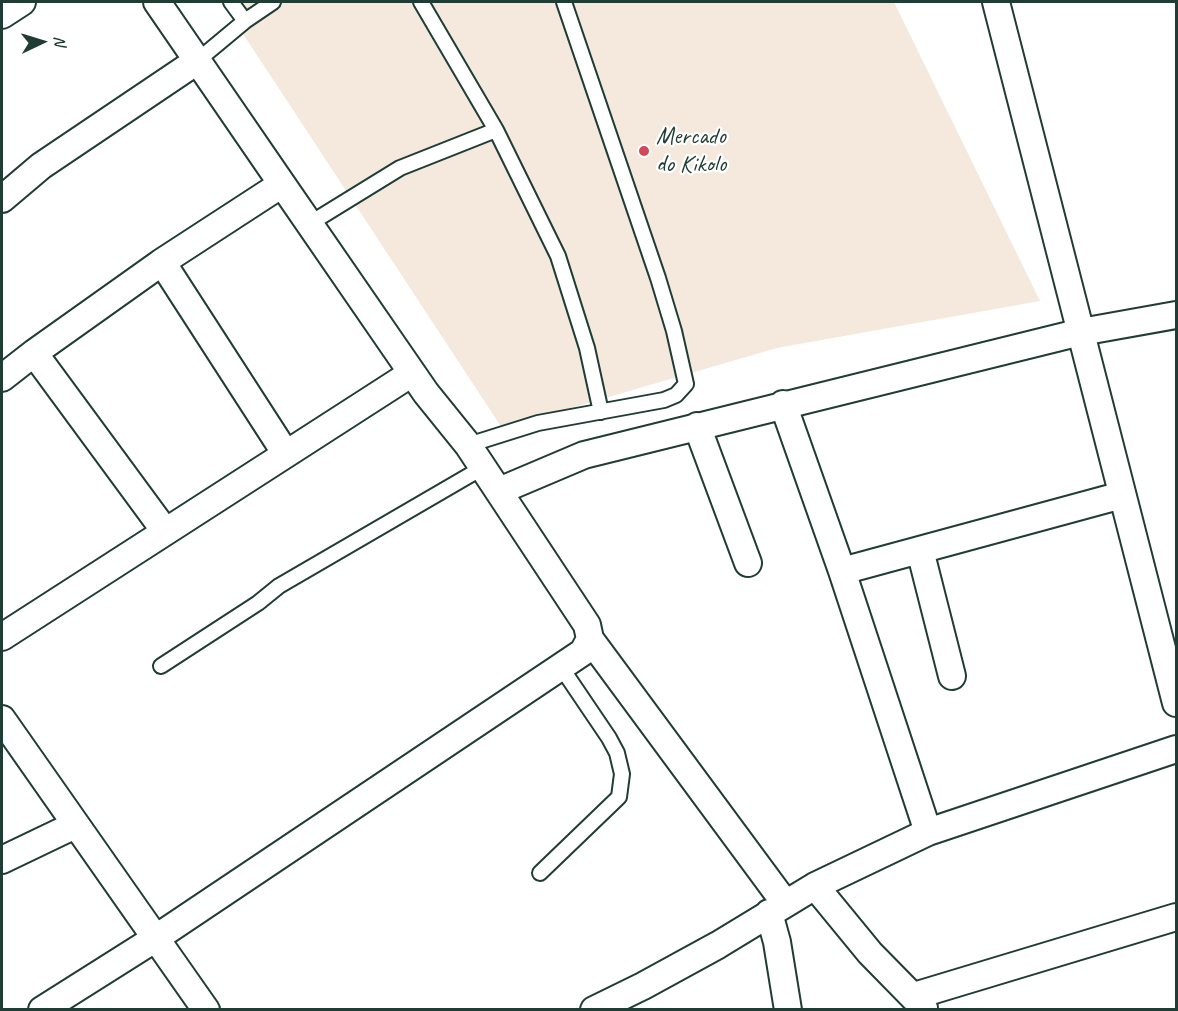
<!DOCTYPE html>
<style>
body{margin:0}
#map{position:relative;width:1178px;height:1011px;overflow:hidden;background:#fff;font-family:Caveat,sans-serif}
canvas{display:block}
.frame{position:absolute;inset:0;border:3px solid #1f3d34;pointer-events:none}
.north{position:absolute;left:12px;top:12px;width:60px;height:60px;-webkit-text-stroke:4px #fff;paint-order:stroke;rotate:86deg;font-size:16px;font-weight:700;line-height:24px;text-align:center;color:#1f3d34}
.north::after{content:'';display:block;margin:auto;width:21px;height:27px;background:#1f3d34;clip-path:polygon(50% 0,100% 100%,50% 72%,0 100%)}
</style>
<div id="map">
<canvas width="1178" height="1011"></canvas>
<div class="frame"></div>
<div class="north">N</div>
</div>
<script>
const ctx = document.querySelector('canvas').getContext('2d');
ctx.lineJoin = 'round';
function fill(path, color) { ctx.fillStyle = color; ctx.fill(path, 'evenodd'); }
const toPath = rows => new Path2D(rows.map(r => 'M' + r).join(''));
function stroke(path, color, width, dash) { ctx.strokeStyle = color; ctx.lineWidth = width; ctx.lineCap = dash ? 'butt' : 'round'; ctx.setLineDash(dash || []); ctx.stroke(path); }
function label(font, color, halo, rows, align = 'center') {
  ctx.font = font + ' Caveat,sans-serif'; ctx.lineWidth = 4.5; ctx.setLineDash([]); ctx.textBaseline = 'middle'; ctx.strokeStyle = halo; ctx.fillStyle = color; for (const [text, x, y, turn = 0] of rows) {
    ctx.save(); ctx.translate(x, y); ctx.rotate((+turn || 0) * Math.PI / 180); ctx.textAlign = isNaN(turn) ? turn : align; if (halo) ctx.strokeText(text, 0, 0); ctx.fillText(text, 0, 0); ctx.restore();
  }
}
const built = toPath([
 [222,2,894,2,1040,301,777,348,502,428]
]);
const lane = toPath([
 [231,2,245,21],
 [421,2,496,130,558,256,587,348,601,412],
 [197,61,245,21,273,2],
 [309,224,400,168,496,130],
 [468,445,538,423,664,400,676,395,686,384,674,331,658,278,564,2],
 [161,666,258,603,279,586,482,468],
 [540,873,619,797,622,774,617,753,609,738,561,667]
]);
const street = toPath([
 [157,2,282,184,426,393,468,445,587,625,590,639,785,903],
 [996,2,1176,703],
 [2,15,22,2],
 [2,199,41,166,197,61],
 [162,262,286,454],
 [34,353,165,531],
 [2,378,34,353,162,262,282,184],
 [783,404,842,571,928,832],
 [697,426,748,563],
 [499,491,584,455,1081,332,1176,315],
 [920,550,952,676],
 [842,571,1122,495],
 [2,637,412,373],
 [2,719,206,1010],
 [2,860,75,825],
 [815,886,870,953,924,1008],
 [769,913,777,942,788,1010],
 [914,996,1176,917],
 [42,1010,156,938,583,652,590,639],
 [594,1010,643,986,718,945,815,886,928,832,1176,749]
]);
const markers = [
 [644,151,6,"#d1495b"]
];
const poiNames = [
 ["Mercado",656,137],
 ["do Kikolo",656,165]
];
fill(built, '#f4e9dc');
stroke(lane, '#1f3d34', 18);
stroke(street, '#1f3d34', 30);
stroke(lane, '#fff', 14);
stroke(street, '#fff', 26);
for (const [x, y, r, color] of markers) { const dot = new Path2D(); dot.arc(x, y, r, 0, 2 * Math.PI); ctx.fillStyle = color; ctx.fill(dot); stroke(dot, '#fff', 2); }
label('24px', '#1f3d34', '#fff', poiNames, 'left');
</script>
